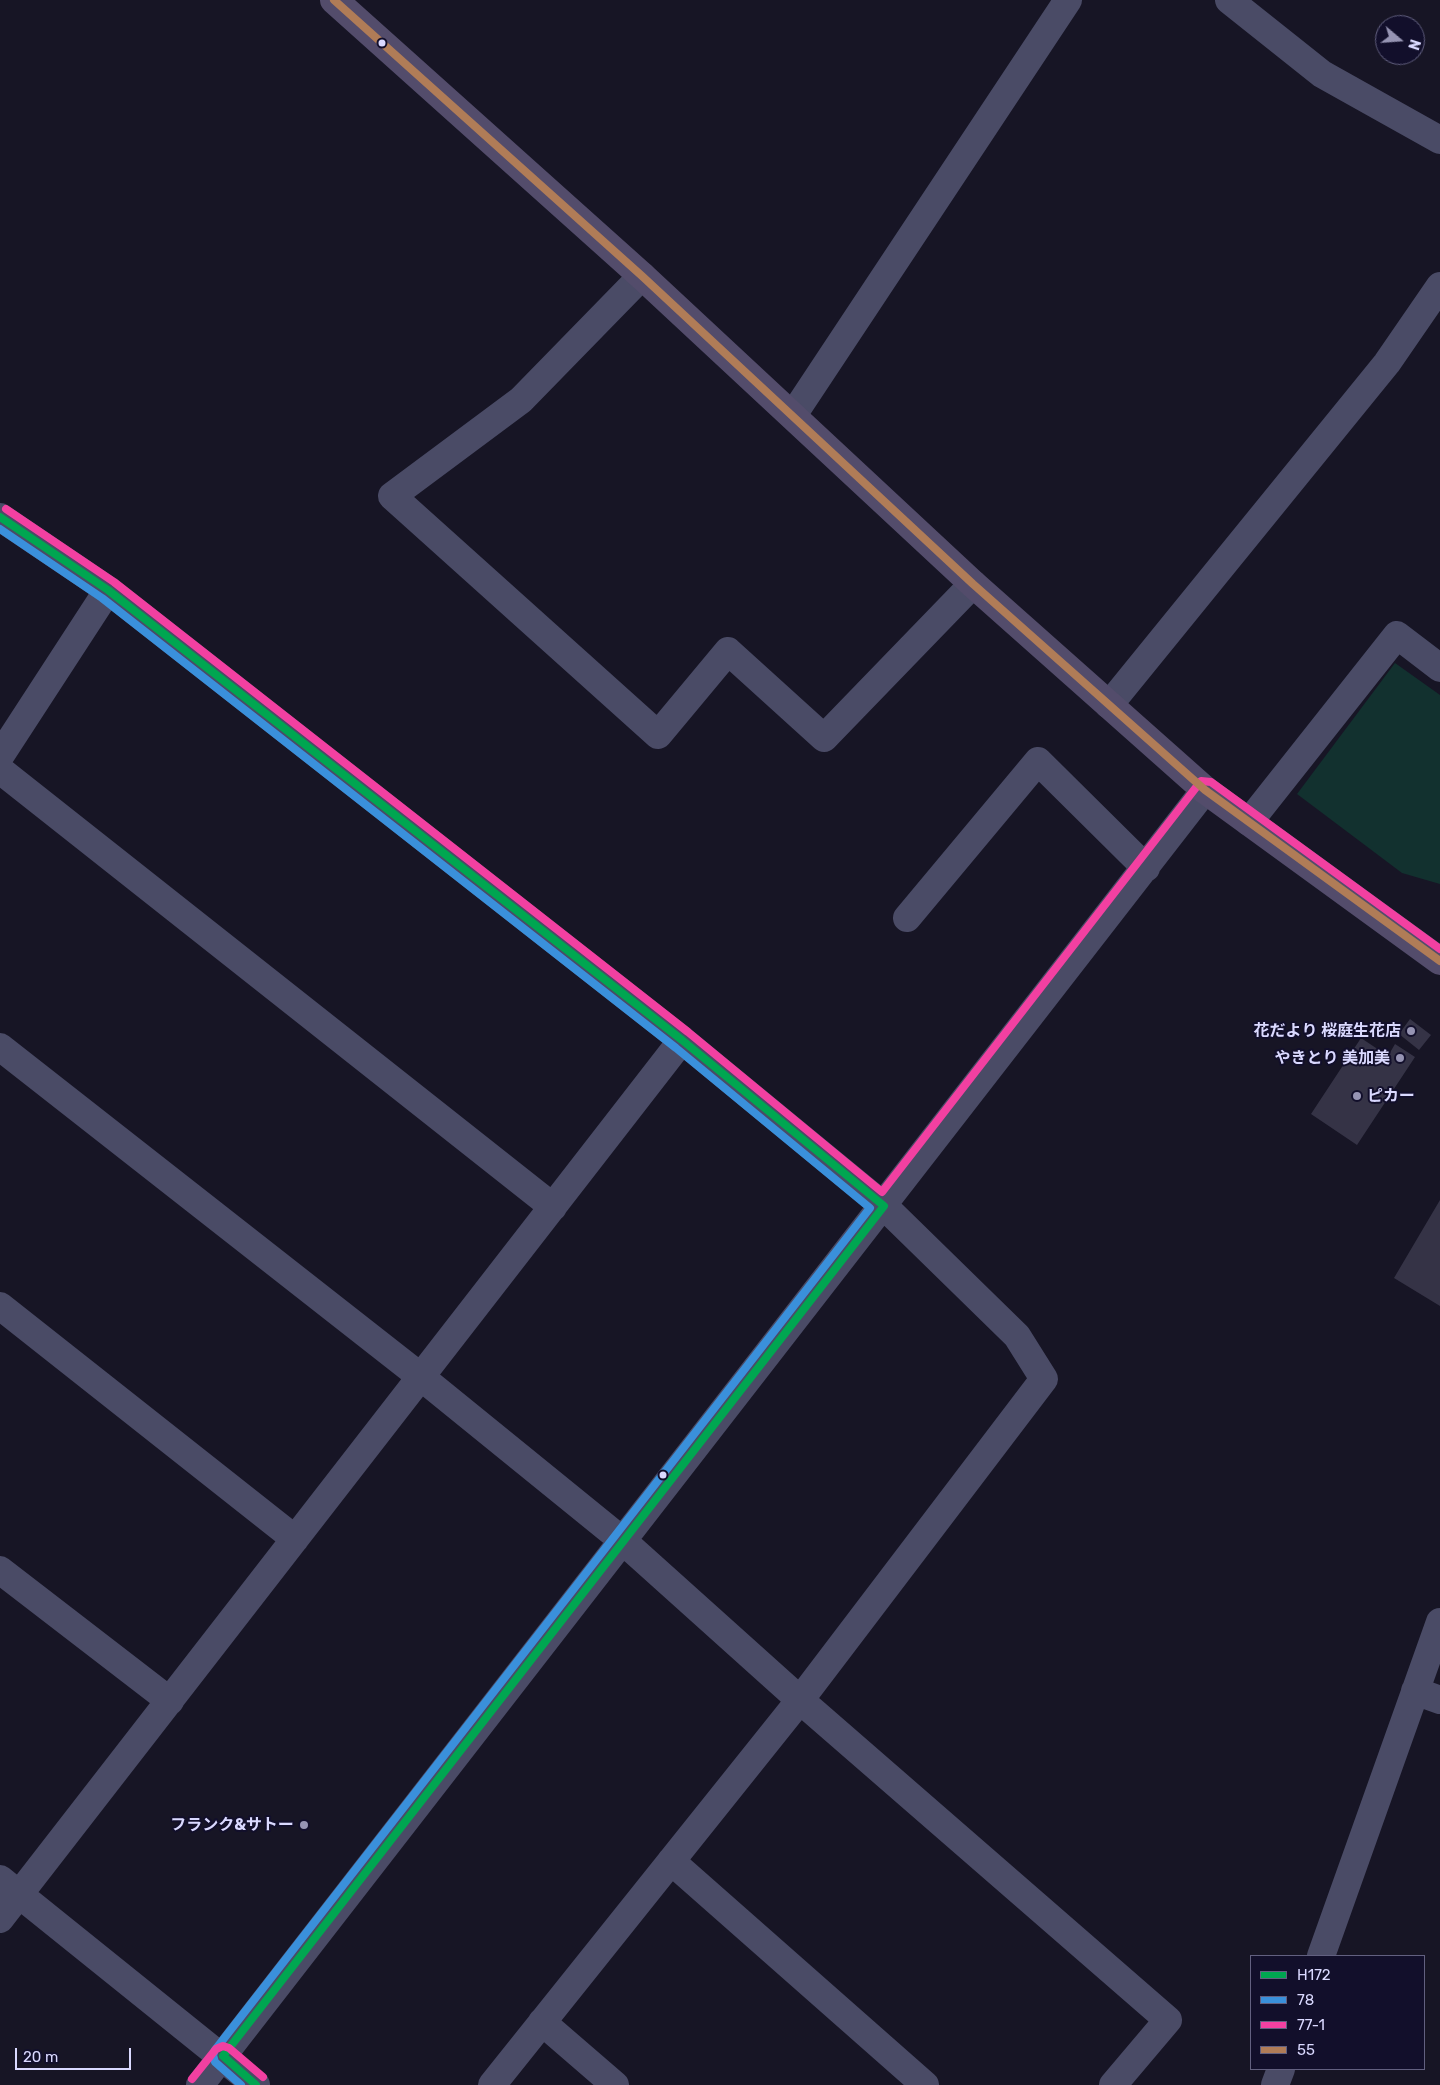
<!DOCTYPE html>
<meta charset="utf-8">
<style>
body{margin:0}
#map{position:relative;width:1440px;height:2085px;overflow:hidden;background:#171525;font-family:Rubik,sans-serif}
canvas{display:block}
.legend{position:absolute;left:1250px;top:1955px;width:175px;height:115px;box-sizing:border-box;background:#120f2b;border:1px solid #626080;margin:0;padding:6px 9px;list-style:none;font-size:15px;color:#dad9ff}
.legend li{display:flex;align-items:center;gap:10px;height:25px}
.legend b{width:25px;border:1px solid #626080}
.north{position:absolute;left:1375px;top:15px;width:50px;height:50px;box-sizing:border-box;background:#120f2b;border:1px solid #626080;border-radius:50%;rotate:108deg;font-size:14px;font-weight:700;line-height:20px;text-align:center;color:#dad9ff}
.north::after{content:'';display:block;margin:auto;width:18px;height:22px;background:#9694b3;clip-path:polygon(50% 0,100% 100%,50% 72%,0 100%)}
.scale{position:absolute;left:15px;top:2048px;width:116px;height:22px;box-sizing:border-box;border:2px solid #dad9ff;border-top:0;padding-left:6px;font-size:15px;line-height:18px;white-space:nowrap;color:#dad9ff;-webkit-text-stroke:4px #120f2b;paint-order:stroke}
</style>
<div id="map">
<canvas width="1440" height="2085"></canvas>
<ul class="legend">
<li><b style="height:6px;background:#00a651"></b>H172</li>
<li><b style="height:6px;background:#3a90db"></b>78</li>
<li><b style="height:6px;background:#f240a1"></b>77-1</li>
<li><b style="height:6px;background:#b07c57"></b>55</li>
</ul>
<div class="north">N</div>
<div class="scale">20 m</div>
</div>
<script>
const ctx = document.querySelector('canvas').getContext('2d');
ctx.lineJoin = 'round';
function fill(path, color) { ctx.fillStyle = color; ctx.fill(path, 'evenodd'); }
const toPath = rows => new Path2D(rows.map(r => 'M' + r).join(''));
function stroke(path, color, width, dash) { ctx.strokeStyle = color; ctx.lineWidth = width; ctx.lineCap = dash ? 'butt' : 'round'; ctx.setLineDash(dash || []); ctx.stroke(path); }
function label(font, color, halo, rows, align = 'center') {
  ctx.font = font + ' Rubik,"Noto Sans JP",sans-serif'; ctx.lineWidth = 4; ctx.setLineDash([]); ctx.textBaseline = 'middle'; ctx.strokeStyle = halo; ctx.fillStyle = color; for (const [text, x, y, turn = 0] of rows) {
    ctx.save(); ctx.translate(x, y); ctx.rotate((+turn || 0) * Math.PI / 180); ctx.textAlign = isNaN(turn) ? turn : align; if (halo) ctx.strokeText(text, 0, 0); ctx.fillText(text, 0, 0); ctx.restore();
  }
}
const green = toPath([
 [1395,663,1440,695,1440,884,1402,873,1297,794]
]);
const building = toPath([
 [1410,1019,1431,1035,1419,1050,1399,1034],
 [1361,1038,1388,1056,1395,1044,1415,1057,1357,1145,1311,1114],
 [1440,1200,1440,1306,1394,1278]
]);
const minor = toPath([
 [1229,0,1322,74,1440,140],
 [642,276,521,400,392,496,658,735,728,651,824,738,973,584],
 [793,415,1068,0],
 [0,517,108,590,682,1040,884,1206,1017,1336,1044,1379,800,1700,492,2085],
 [1109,705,1387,363,1440,286],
 [0,756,108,590],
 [0,770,553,1207],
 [1249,822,1397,635,1440,668],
 [907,918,1038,761,1146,868],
 [0,1047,421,1377,623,1541,800,1700,1168,2020,1113,2085],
 [0,1306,295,1539],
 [0,1570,170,1701],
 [1415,1691,1440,1700],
 [671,1861,925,2085],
 [0,1879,256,2085],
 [0,1919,682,1040],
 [1321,1956,1440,1622],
 [542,2022,615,2085],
 [200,2085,1205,790],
 [1275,2085,1281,2069]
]);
const major = toPath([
 [334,0,642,276,973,584,1205,790,1440,961]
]);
const bus1 = toPath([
 [0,517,108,590,682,1040,884,1206,223,2056,256,2085]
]);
const bus2 = toPath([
 [0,529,102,598,676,1048,870,1208,215,2050,213,2055,215,2062,241,2085]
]);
const bus3 = toPath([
 [6,509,114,582,688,1032,882,1192,1201,781,1211,782,1440,949],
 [192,2079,216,2049,223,2046,229,2048,263,2077]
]);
const bus4 = toPath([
 [334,0,642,276,973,584,1205,790,1440,961]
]);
const markers = [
 [382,43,4.5,"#dad9ff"],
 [1411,1031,5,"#9694b3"],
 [1400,1058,5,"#9694b3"],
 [1357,1096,5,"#9694b3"],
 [663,1475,4.5,"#dad9ff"],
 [304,1825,5,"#9694b3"]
];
const poiNames = [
 ["花だより 桜庭生花店",1401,1031],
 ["やきとり 美加美",1390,1058],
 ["ピカー",1367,1096,"left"],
 ["フランク&サトー",294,1825]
];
fill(green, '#12312f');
fill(building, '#353346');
stroke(minor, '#4a4b66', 28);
stroke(major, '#534c6b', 28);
stroke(bus1, '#00a651', 8);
stroke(bus2, '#3a90db', 8);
stroke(bus3, '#f240a1', 8);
stroke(bus4, '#b07c57', 8);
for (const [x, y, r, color] of markers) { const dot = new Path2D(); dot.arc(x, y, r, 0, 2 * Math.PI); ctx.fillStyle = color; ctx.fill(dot); stroke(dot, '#120f2b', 2); }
label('bold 16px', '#dad9ff', '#120f2b', poiNames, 'right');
</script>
